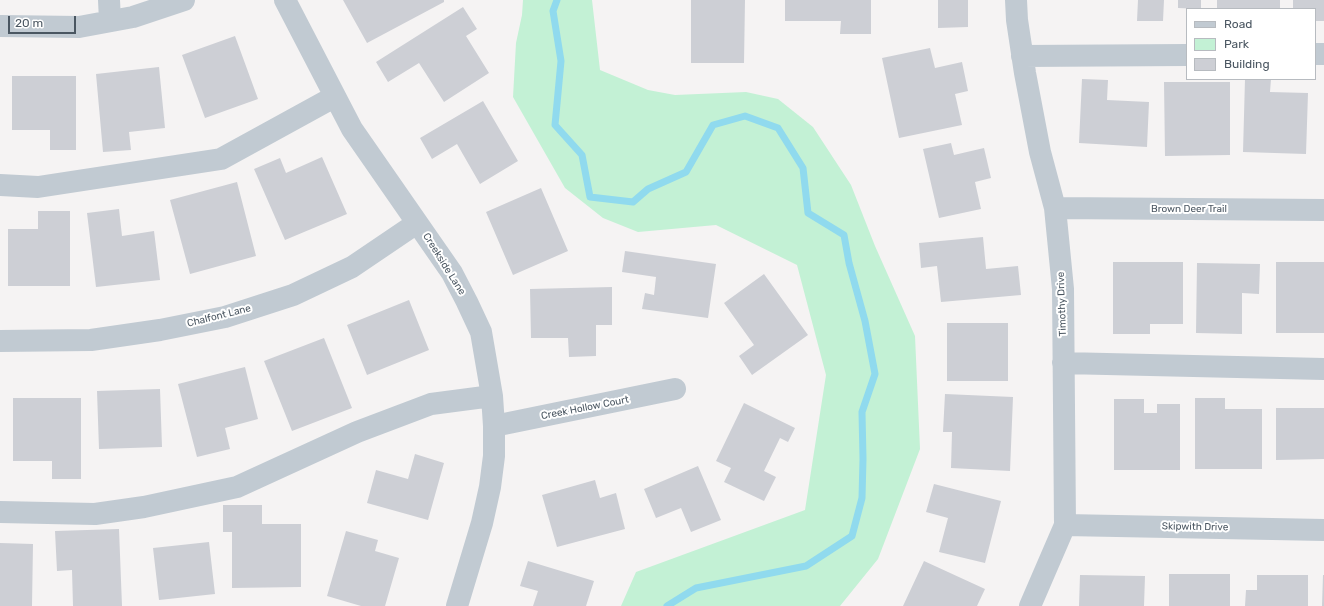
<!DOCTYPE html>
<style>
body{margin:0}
#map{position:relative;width:1324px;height:606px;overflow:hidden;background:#f5f3f3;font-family:Rubik,sans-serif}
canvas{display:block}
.legend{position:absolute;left:1186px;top:8px;width:130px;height:72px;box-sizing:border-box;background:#fff;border:1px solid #b7bbc0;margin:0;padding:5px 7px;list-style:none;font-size:12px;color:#4a5661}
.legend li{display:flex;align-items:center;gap:8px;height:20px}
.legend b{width:20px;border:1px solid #b7bbc0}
.scale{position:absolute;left:8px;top:16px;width:68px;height:18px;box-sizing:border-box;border:2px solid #4a5661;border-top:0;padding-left:5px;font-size:12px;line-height:14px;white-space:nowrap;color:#4a5661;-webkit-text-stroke:3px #fff;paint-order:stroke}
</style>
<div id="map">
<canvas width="1324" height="606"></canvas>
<ul class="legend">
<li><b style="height:5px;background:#c1cad2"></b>Road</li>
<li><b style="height:11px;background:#c3f1d5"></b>Park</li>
<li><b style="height:11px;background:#cdcfd5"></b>Building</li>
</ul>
<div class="scale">20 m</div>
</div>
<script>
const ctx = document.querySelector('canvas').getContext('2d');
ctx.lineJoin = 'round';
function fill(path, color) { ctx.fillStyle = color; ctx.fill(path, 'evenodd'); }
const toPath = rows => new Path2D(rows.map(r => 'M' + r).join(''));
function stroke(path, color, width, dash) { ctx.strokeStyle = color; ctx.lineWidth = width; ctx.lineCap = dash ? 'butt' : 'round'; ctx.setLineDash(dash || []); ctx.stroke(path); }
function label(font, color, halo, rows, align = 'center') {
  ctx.font = font + ' Rubik,sans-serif'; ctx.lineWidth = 4; ctx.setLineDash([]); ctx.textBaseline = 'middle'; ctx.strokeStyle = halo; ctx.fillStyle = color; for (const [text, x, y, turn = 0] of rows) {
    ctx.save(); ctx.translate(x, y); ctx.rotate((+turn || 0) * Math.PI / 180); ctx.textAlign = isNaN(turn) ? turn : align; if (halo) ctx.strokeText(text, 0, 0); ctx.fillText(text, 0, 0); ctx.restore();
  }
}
const green = toPath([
 [523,0,592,0,600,70,648,90,675,95,746,92,778,99,813,127,851,185,875,246,915,336,920,449,878,559,840,606,621,606,636,572,805,510,826,375,797,265,716,225,638,232,603,218,565,188,513,97,516,43,522,15]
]);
const stream = toPath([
 [557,0,553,11,561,61,555,125,582,155,590,197,633,202,648,189,686,172,713,125,745,116,778,128,803,168,808,213,844,235,849,263,865,321,875,374,862,412,863,459,862,498,852,536,806,566,696,588,667,606]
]);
const building = toPath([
 [343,0,444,0,444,2,367,43],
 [691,0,745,0,744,63,691,63],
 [785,0,871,0,871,34,840,34,841,21,785,21],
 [938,0,968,0,968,27,938,28],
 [1138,0,1164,0,1163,21,1137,21],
 [1178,0,1201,0,1201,9,1178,8],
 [1217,0,1280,0,1280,9,1217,9],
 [1293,0,1324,0,1324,21,1315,21,1315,9,1293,9],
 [463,7,477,29,466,36,489,73,444,102,419,63,388,82,376,62],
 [235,36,258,99,205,118,182,55],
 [930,48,935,68,962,62,968,91,955,94,962,125,899,138,882,58],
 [159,67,165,128,129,132,131,150,103,152,96,74],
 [12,76,76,76,76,150,50,150,50,130,12,130],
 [1082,79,1108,80,1107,100,1149,102,1147,147,1079,143],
 [1245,79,1271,79,1270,92,1308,93,1306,154,1243,152],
 [1164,82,1230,82,1230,155,1165,156],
 [483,101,518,161,480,184,457,144,432,159,420,138],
 [951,143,954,155,984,148,991,178,975,182,981,209,939,218,923,149],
 [322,157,347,214,285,240,254,169,280,158,286,173],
 [237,182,256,256,190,274,170,200],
 [541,188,568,251,513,275,486,212],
 [119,209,122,236,154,231,160,280,96,287,87,213],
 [38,211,70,211,70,286,8,286,8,229,38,229],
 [983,237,986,269,1018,266,1021,295,941,302,937,266,921,268,919,243],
 [625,251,716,264,708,318,642,309,645,293,654,295,656,277,622,272],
 [1113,262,1183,262,1183,324,1150,324,1150,334,1113,334],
 [1276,262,1324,262,1324,333,1276,333],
 [1197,263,1260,264,1259,294,1242,293,1242,334,1196,333],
 [764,274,808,335,752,375,739,356,754,345,724,303],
 [612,287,612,325,596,325,596,356,569,357,568,338,531,338,530,289],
 [409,300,429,350,367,375,347,325],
 [947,323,1008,323,1008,381,947,381],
 [324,338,352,408,292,431,264,361],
 [245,367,258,419,225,428,230,449,197,457,178,384],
 [160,389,162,447,99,449,97,391],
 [945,394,1013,397,1010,471,951,468,952,432,943,432],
 [13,398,81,398,81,479,52,479,52,461,13,461],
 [1195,398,1225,398,1225,409,1262,409,1262,469,1195,469],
 [1114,399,1144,399,1144,413,1157,413,1157,404,1180,404,1180,470,1114,470],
 [744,403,795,428,788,442,780,438,764,471,776,477,764,501,724,482,731,468,716,461],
 [1276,408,1324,408,1324,459,1276,460],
 [415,454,444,463,428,520,367,503,376,470,408,479],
 [698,466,721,520,691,532,681,508,656,518,644,489],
 [595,480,600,498,616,493,625,529,557,547,542,495],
 [934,484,1001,501,985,563,939,552,948,518,926,512],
 [223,505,262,505,262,524,301,524,301,587,232,588,232,532,223,532],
 [119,529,122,606,73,606,72,570,57,571,55,531],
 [346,531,378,540,375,551,399,558,385,606,361,606,327,596],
 [209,542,215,594,159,600,153,548],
 [0,543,33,544,32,606,0,606],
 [528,561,594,581,586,606,533,606,538,591,520,586],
 [924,561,985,589,977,606,903,606],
 [1169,574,1230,574,1230,606,1169,606],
 [1080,575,1145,576,1144,606,1079,606],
 [1257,575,1308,575,1308,606,1245,606,1246,590,1257,590],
 [1323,575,1324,575,1324,606,1322,606]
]);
const minor = toPath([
 [109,0,110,21],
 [285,0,352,129,452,273,467,302,481,332,492,396,494,426,494,456,490,487,482,523,457,606],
 [1016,0,1017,20,1025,73,1040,152,1055,208,1063,289,1065,525,1030,606],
 [0,26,79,27,133,17,184,0],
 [1315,54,1324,54],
 [1022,56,1187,55],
 [0,185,38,187,221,159,334,97],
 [1055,208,1324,210],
 [0,341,91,340,160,330,225,317,293,295,352,267,417,223],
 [1063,363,1324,369],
 [494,426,675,389],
 [0,512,95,514,144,507,237,487,357,432,431,404,492,396],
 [1065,525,1324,530]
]);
const streetNames = [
 ["Brown Deer Trail",1189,209],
 ["Creekside Lane",444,264,58],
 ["Timothy Drive",1062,304,-92],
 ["Chalfont Lane",219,316,-14],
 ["Creek Hollow Court",585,408,-11],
 ["Skipwith Drive",1195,527,1]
];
fill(green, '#c3f1d5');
stroke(stream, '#90daee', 7);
fill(building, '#cdcfd5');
stroke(minor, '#c1cad2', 22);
label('10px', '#4a5661', '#fff', streetNames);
</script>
